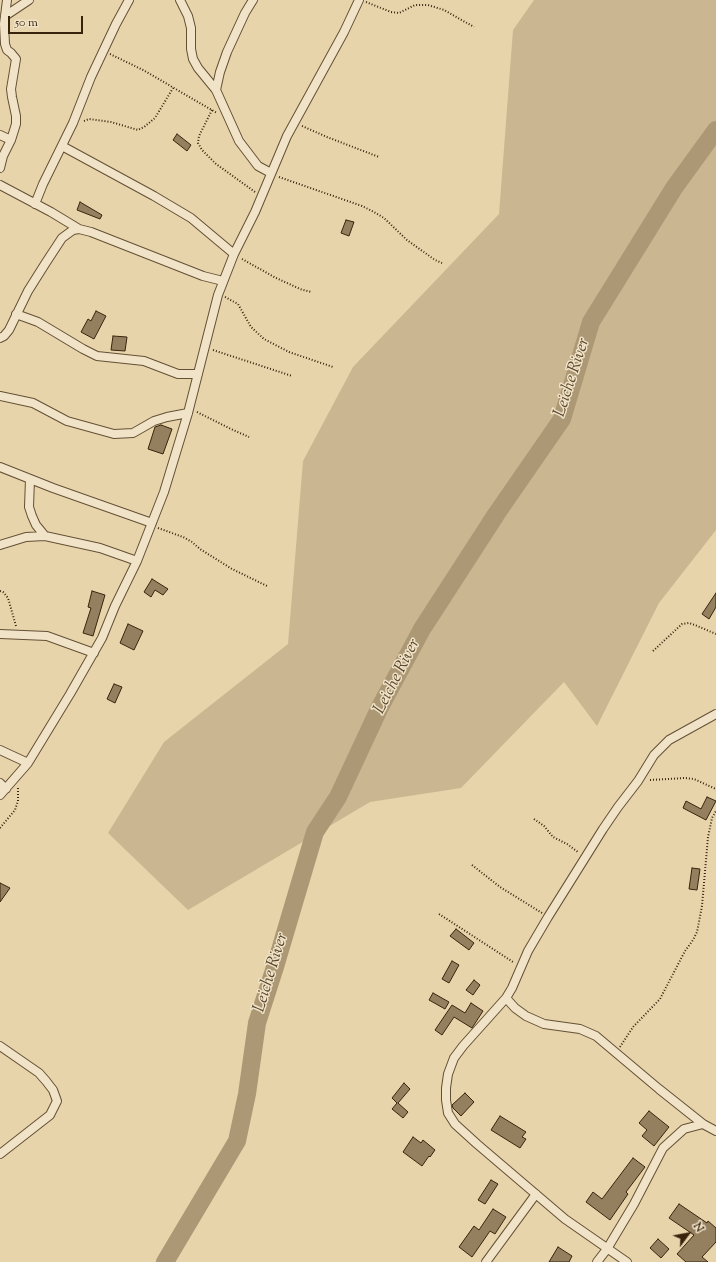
<!DOCTYPE html>
<style>
body{margin:0}
#map{position:relative;width:716px;height:1262px;overflow:hidden;background:#e8d4ab;font-family:"Sorts Mill Goudy",serif}
canvas{display:block}
.north{position:absolute;left:668px;top:1214px;width:40px;height:40px;-webkit-text-stroke:3px #f0e3c8;paint-order:stroke;rotate:58deg;font-size:11px;font-weight:700;line-height:16px;text-align:center;color:#38240d}
.north::after{content:'';display:block;margin:auto;width:14px;height:18px;background:#38240d;clip-path:polygon(50% 0,100% 100%,50% 72%,0 100%)}
.scale{position:absolute;left:8px;top:16px;width:75px;height:18px;box-sizing:border-box;border:2px solid #38240d;border-top:0;padding-left:5px;font-size:12px;line-height:14px;white-space:nowrap;color:#38240d;-webkit-text-stroke:3px #f0e3c8;paint-order:stroke}
</style>
<div id="map">
<canvas width="716" height="1262"></canvas>
<div class="north">N</div>
<div class="scale">50 m</div>
</div>
<script>
const ctx = document.querySelector('canvas').getContext('2d');
ctx.lineJoin = 'round';
function fill(path, color) { ctx.fillStyle = color; ctx.fill(path, 'evenodd'); }
const toPath = rows => new Path2D(rows.map(r => 'M' + r).join(''));
function stroke(path, color, width, dash) { ctx.strokeStyle = color; ctx.lineWidth = width; ctx.lineCap = dash ? 'butt' : 'round'; ctx.setLineDash(dash || []); ctx.stroke(path); }
function label(font, color, halo, rows, align = 'center') {
  ctx.font = font + ' "Sorts Mill Goudy",serif'; ctx.lineWidth = 3; ctx.setLineDash([]); ctx.textBaseline = 'middle'; ctx.strokeStyle = halo; ctx.fillStyle = color; for (const [text, x, y, turn = 0] of rows) {
    ctx.save(); ctx.translate(x, y); ctx.rotate((+turn || 0) * Math.PI / 180); ctx.textAlign = isNaN(turn) ? turn : align; if (halo) ctx.strokeText(text, 0, 0); ctx.fillText(text, 0, 0); ctx.restore();
  }
}
const green = toPath([
 [534,0,716,0,716,530,659,603,597,726,564,682,461,788,370,802,188,910,108,833,164,742,288,644,303,461,353,367,499,214,513,30]
]);
const river = toPath([
 [165,1262,237,1141,247,1094,257,1023,275,967,315,832,338,797,380,707,422,629,497,513,562,419,591,322,674,188,716,130]
]);
const building = toPath([
 [177,134,191,145,187,151,173,140,177,134],
 [80,202,102,215,100,219,77,210,80,202],
 [346,220,354,222,349,236,341,233,346,220],
 [96,311,106,316,94,339,81,332,88,319,91,321,96,311],
 [113,336,127,337,125,351,111,350,113,336],
 [161,425,172,429,163,454,148,449,155,427,161,425],
 [152,579,168,589,163,595,155,590,151,597,144,592,152,579],
 [92,591,105,595,93,636,83,633,91,608,88,607,92,591],
 [716,593,716,607,709,619,702,614,716,593],
 [128,624,143,631,134,650,120,643,128,624],
 [114,684,122,687,115,703,107,699,114,684],
 [707,797,716,801,706,820,683,808,686,801,701,809,707,797],
 [692,868,700,869,697,890,689,889,692,868],
 [0,883,10,888,0,902,0,883],
 [456,929,474,943,469,950,450,936,456,929],
 [452,961,459,965,449,983,442,979,452,961],
 [474,980,480,985,473,995,466,990,474,980],
 [433,993,449,1002,445,1009,429,1000,433,993],
 [471,1003,483,1011,472,1028,454,1017,442,1035,435,1030,452,1005,465,1013,471,1003],
 [404,1083,410,1089,398,1103,408,1112,403,1118,392,1109,397,1103,392,1098,404,1083],
 [465,1093,474,1102,461,1116,453,1108,452,1105,465,1093],
 [649,1111,669,1127,654,1146,642,1136,647,1130,639,1123,649,1111],
 [500,1116,526,1132,522,1137,526,1139,520,1148,491,1130,500,1116],
 [413,1137,421,1143,423,1140,435,1150,430,1157,429,1156,422,1166,403,1152,413,1137],
 [633,1158,645,1167,626,1192,628,1194,610,1220,586,1202,593,1192,602,1199,633,1158],
 [491,1180,498,1184,485,1204,478,1200,491,1180],
 [679,1204,707,1223,708,1221,716,1228,716,1242,702,1257,708,1262,686,1262,677,1254,694,1235,669,1218,679,1204],
 [493,1209,506,1217,495,1234,490,1231,472,1257,459,1247,474,1226,479,1230,493,1209],
 [658,1239,669,1249,661,1258,650,1248,658,1239],
 [558,1247,572,1256,569,1262,549,1262,558,1247]
]);
const path = toPath([
 [366,2,391,12,399,13,415,5,428,5,444,10,474,27],
 [110,54,143,70,217,113],
 [212,110,199,136,198,143,202,150,216,164,255,192],
 [84,121,89,119,111,122,138,130,144,127,155,118,173,88],
 [302,126,327,137,379,157],
 [279,177,362,206,372,211,384,218,407,240,435,260,442,263],
 [242,259,276,278,300,289,311,292],
 [225,297,238,304,251,327,264,339,289,352,333,367],
 [213,350,292,376],
 [197,412,231,429,249,437],
 [158,528,183,537,192,542,200,549,232,569,267,586],
 [0,591,3,592,8,598,16,626],
 [653,651,682,624,689,623,695,625,716,634],
 [650,780,685,778,694,779,716,789],
 [534,819,544,826,553,837,567,844,578,852],
 [0,828,15,810,18,801,18,787],
 [472,865,500,887,542,913],
 [439,914,513,962],
 [620,1047,633,1027,660,999,685,951,693,940,697,932,702,906,708,837,712,818,716,811]
]);
const street = toPath([
 [180,0,188,16,191,28,191,49,193,59,198,68,216,90,239,141,258,166,271,173],
 [5,16,29,0],
 [216,90,220,72,227,52,245,13,253,0],
 [0,135,11,140],
 [62,146,154,196,191,218,234,254],
 [0,168,3,156,11,140,16,124,16,116,12,97,11,89,16,59,11,53,7,50,5,44,4,24,7,0],
 [0,185,51,212,79,229],
 [35,204,43,184,73,123,91,77,116,24,129,0],
 [16,314,38,322,83,349,97,356,144,361,178,374,198,374],
 [0,338,4,336,9,330,28,291,45,264,62,238,73,230,79,229,91,232,203,276,223,281],
 [0,396,33,403,67,421,114,434,133,433,154,421,167,417,188,413],
 [0,467,53,488,152,523],
 [30,479,29,507,32,516,36,525,45,536],
 [0,545,26,537,45,536,100,548,137,561],
 [0,634,47,636,94,653],
 [0,750,28,763],
 [0,783,6,789],
 [0,795,28,763,70,694,102,638,115,606,137,561,164,492,188,413,218,295,234,254,255,212,287,136,344,32,359,0],
 [506,998,515,1008,526,1016,544,1024,580,1029,596,1036,659,1089,703,1124,716,1131],
 [0,1046,39,1073,46,1081,53,1090,57,1101,50,1115,0,1154],
 [486,1262,536,1194],
 [597,1262,607,1249,634,1204,663,1148,684,1129,703,1124],
 [627,1262,565,1219,477,1144,455,1124,448,1113,446,1100,446,1088,448,1074,454,1058,463,1046,506,998,512,988,528,951,548,917,603,829,618,807,638,781,654,755,669,740,716,714]
]);
const waterNames = [
 ["Leiche River",573,378,-72],
 ["Leiche River",398,677,-63],
 ["Leiche River",272,973,-73]
];
fill(green, '#cab690');
stroke(river, '#ac9875', 18);
fill(building, '#94805f');
stroke(building, '#38240d', 1);
stroke(street, '#645034', 10);
stroke(path, '#38240d', 2, [1, 2]);
stroke(street, '#f0e3c8', 8);
label('italic 17px', '#5b472c', '#f0e3c8', waterNames);
</script>
